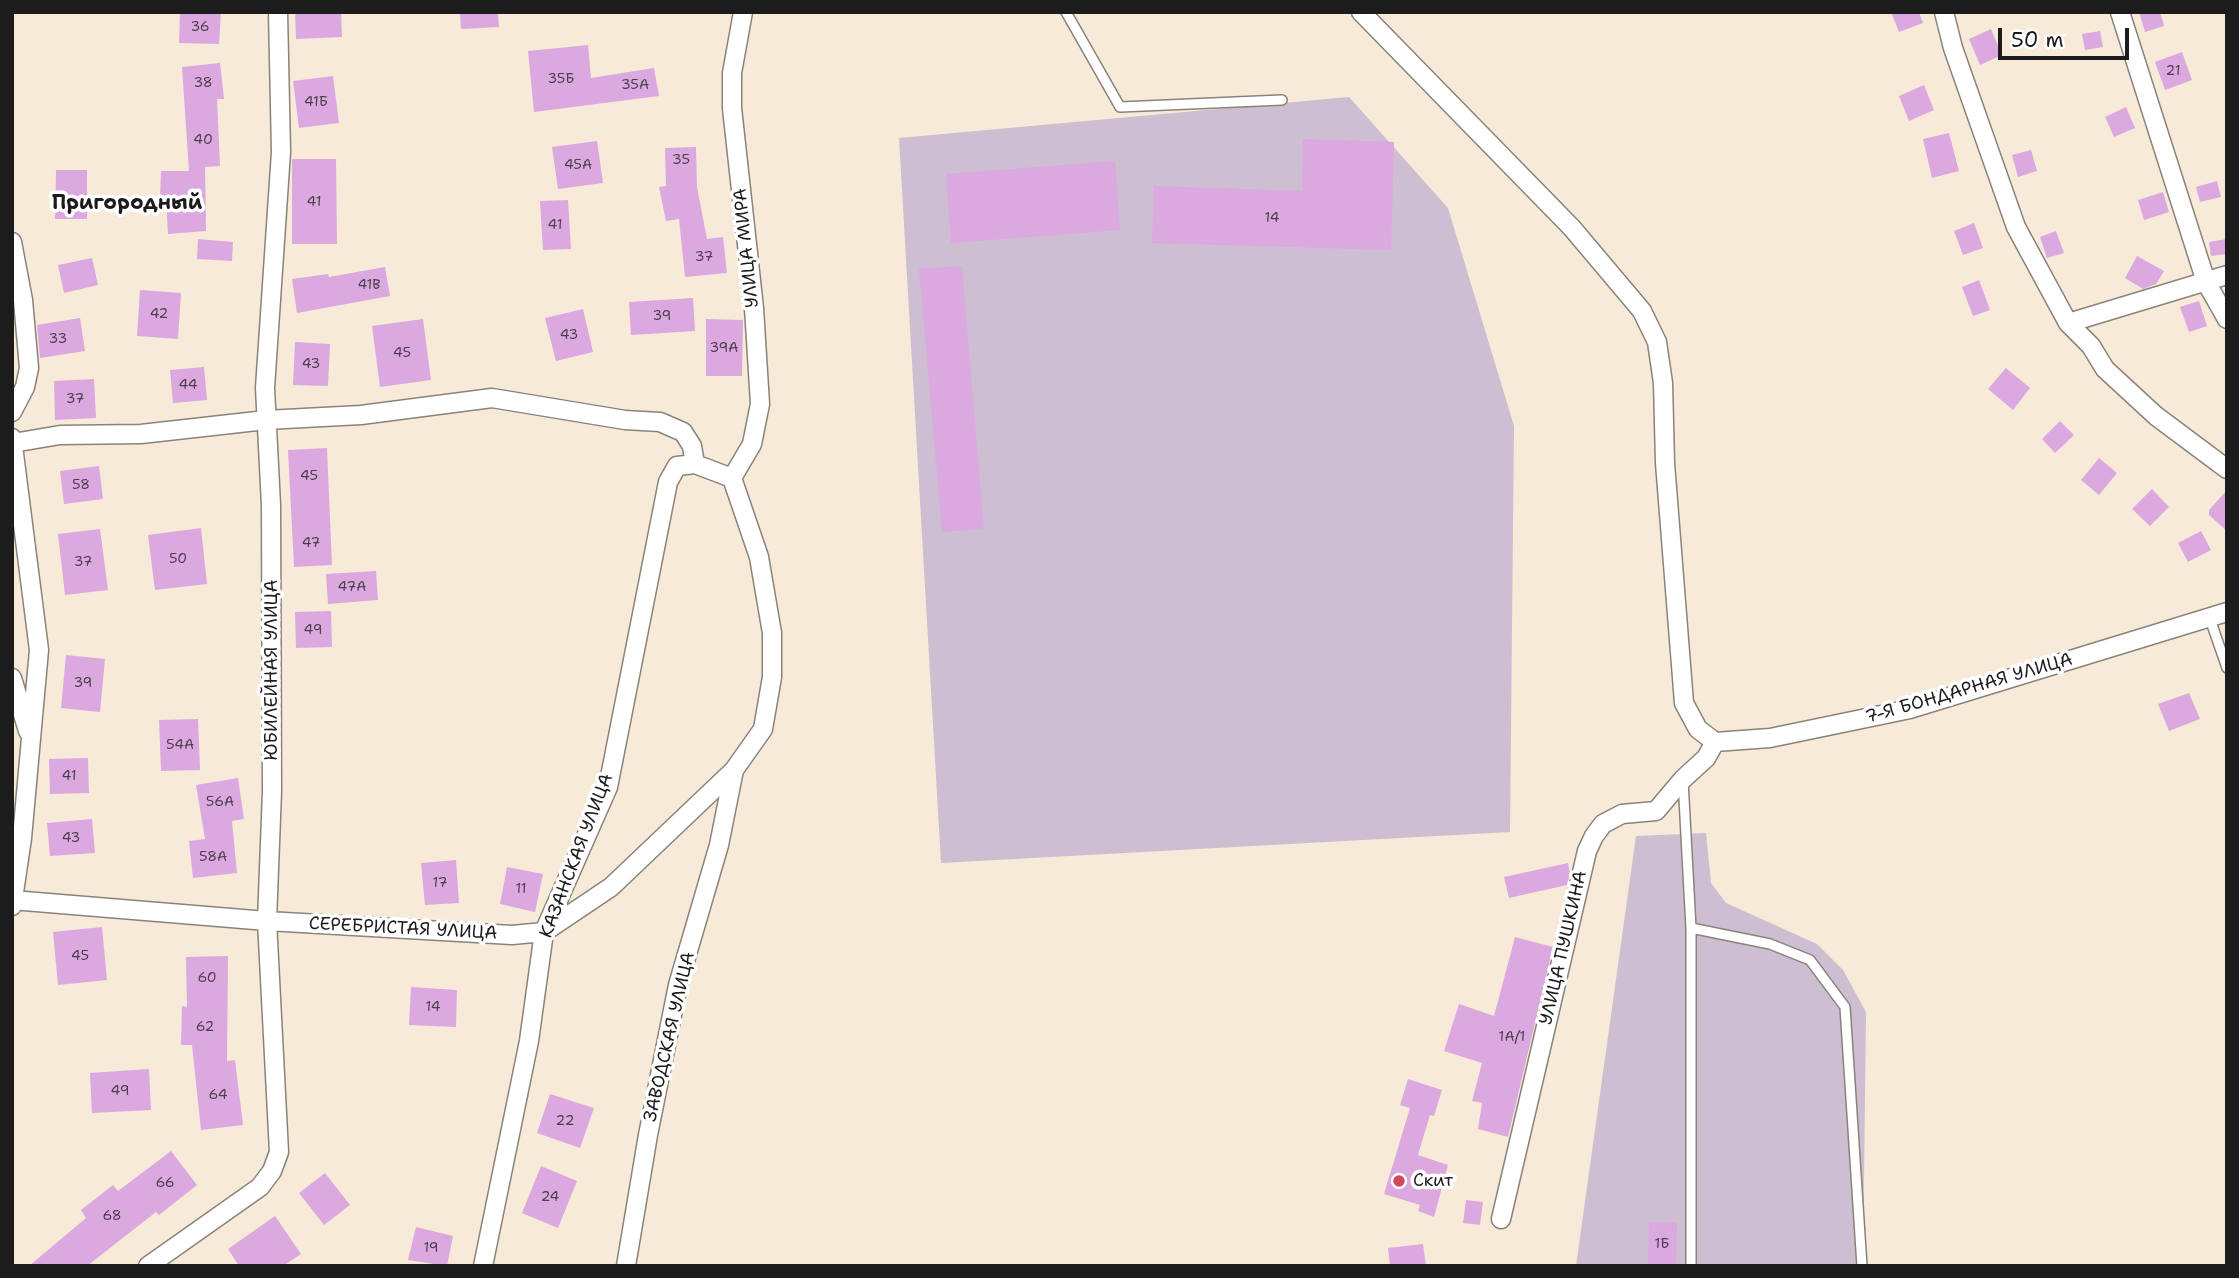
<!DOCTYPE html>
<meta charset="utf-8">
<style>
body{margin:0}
#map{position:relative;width:2239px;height:1278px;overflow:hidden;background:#f7ead8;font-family:"Shantell Sans",sans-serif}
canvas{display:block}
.frame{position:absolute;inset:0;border:14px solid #1c1c1c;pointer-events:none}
.scale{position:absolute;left:1998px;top:28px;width:131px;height:32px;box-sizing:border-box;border:4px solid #1c1c1c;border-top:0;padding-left:9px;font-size:21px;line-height:24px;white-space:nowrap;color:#1c1c1c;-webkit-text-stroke:5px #fff;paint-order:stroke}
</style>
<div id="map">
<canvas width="2239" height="1278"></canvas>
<div class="frame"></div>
<div class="scale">50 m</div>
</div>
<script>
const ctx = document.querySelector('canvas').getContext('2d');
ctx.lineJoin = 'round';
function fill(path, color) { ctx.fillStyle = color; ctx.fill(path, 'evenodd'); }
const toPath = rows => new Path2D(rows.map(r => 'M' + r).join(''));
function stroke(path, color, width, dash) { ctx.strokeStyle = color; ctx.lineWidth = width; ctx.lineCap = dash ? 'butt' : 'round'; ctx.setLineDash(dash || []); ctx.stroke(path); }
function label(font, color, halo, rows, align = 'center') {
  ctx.font = font + ' "Shantell Sans",sans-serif'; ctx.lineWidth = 7; ctx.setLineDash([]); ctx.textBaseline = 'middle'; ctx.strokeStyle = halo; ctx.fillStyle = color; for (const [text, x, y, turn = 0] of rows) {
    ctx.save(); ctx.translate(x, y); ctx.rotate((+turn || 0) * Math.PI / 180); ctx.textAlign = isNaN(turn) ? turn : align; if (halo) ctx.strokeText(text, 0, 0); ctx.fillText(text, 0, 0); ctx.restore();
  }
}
const industrial = toPath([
 [1349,97,1448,208,1514,426,1510,832,941,863,899,138],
 [1706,833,1711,883,1726,903,1817,944,1843,970,1866,1012,1863,1266,1576,1266,1636,836]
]);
const building = toPath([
 [180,12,221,12,219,44,179,43],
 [295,12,341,12,342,37,296,39],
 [460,12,498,12,499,27,461,29],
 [1891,12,1919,12,1923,23,1899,32],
 [2139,12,2160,12,2164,26,2145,32],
 [1991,29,2002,55,1980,65,1969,39],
 [2100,31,2103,47,2085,50,2082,34],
 [588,45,591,78,654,68,659,96,534,112,528,51],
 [2182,52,2192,80,2165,90,2155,62],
 [220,63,224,99,217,99,220,166,205,167,206,231,168,234,166,200,160,200,161,171,189,171,182,67],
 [333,76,339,123,299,128,293,81],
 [1924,85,1934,110,1909,121,1899,96],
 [2126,107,2135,128,2114,137,2105,117],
 [1949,133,1959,171,1932,178,1923,139],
 [1303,139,1394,142,1391,250,1152,243,1154,186,1302,191],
 [597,141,603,183,558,189,552,147],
 [696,147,697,187,707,239,723,237,727,273,685,277,679,219,666,221,659,187,666,186,665,148],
 [2031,150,2037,171,2018,177,2012,155],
 [292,159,336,159,337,244,292,244],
 [1115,161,1120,230,951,243,946,174],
 [56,170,87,170,87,219,55,219],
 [2217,181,2221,197,2200,202,2196,187],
 [2163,192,2169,212,2144,220,2138,200],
 [568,200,571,249,543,250,540,201],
 [1974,223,1983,248,1963,255,1954,231],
 [2056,231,2064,253,2047,258,2040,237],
 [198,239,233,242,232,261,197,259],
 [2227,239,2227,254,2211,256,2209,242],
 [2137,256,2164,271,2156,284,2143,289,2125,278],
 [92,258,98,285,64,293,58,265],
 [962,266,984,529,942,532,919,269],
 [385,267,390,296,297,313,292,279,328,274,329,277],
 [1979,280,1990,310,1973,316,1962,287],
 [140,290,181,293,178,339,137,336],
 [693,298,695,331,631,335,629,302],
 [2199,301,2207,326,2189,332,2180,307],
 [583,309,593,352,556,361,545,318],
 [80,318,85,351,40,358,37,325],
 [423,319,431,380,380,387,372,326],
 [706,319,743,320,742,376,706,376],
 [295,342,330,344,328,386,293,385],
 [204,367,207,400,173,403,170,370],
 [2006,368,2030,388,2013,410,1988,389],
 [94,379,96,418,55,420,54,381],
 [2060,421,2074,435,2055,453,2042,439],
 [327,448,332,565,294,567,288,450],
 [2099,458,2117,473,2099,495,2081,480],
 [99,466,103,499,64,504,60,471],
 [2152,489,2169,507,2150,526,2132,509],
 [2227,490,2227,531,2209,515,2209,510],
 [201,528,207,584,155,590,148,535],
 [100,529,108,590,65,595,58,534],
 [2201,531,2211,550,2188,562,2178,543],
 [376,571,378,600,328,604,326,574],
 [331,611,332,647,296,648,295,612],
 [66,655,105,659,100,712,61,708],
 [2189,693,2200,719,2169,731,2158,704],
 [198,719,200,770,161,771,159,720],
 [88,758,89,793,50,794,49,759],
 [238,778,244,819,232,821,237,873,193,878,189,841,205,839,196,785],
 [92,819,95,853,50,856,47,823],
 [456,860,459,903,425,905,421,863],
 [1568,863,1570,873,1567,885,1509,898,1504,877],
 [507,867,543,874,535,912,500,904],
 [102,927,107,980,58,985,53,932],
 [1515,937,1553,947,1508,1137,1478,1129,1482,1103,1472,1101,1482,1063,1444,1051,1459,1004,1494,1016],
 [228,956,227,1061,235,1060,243,1125,201,1130,192,1045,181,1045,182,1006,187,1007,186,957],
 [411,987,457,990,456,1027,409,1025],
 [149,1069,151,1110,92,1113,90,1073],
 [1408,1079,1442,1090,1434,1116,1430,1115,1418,1155,1448,1165,1434,1217,1418,1211,1420,1205,1384,1194,1410,1108,1400,1105],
 [550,1094,594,1108,580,1148,537,1133],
 [171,1151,197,1185,159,1215,156,1212,87,1266,29,1266,86,1218,81,1210,113,1185,118,1191],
 [541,1166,577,1181,558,1228,522,1213],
 [325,1173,350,1205,324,1225,299,1193],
 [1466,1200,1483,1202,1480,1225,1463,1223],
 [275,1216,301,1254,283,1266,239,1266,228,1249],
 [1649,1222,1677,1223,1676,1266,1648,1266],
 [416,1227,453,1236,447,1266,408,1260],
 [1423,1244,1426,1266,1390,1266,1388,1248]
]);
const lane = toPath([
 [1066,12,1120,107,1282,100],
 [2210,619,2227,668],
 [1683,780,1691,928,1691,1266],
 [1691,928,1770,944,1810,960,1845,1007,1862,1266]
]);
const street = toPath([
 [1361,12,1572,228,1642,311,1657,342,1663,383,1665,463,1684,703,1698,729,1715,742,1770,738,1910,709,2227,612],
 [1944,12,1953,48,2016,227,2068,323,2091,346,2105,369,2156,416,2227,469],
 [2120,12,2206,282,2227,319],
 [12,242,23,300,29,368,25,387,12,412],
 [2068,323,2227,275],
 [12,438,39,650,22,838,12,906],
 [732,478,752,444,760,404,754,308,732,108,732,73,743,12],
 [12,678,28,731],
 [12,900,267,921,512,935,544,932,611,887,734,770,763,729,772,677,772,633,759,557,732,478,695,464,692,446,683,432,660,422,625,420,492,398,361,415,266,420,141,434,60,435,13,443],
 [1501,1219,1587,851,1594,836,1603,824,1622,814,1656,811,1683,779,1706,758,1715,742],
 [148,1266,260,1187,272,1171,279,1152,267,921,272,791,271,505,265,388,281,152,278,12],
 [483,1266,529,1041,544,932,608,787,668,482,677,466,695,464],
 [626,1266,648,1135,678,985,719,845,734,770]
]);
const markers = [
 [1399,1181,7,"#d1495b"]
];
const numberNames = [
 ["36",200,27],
 ["21",2173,71],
 ["35Б",561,79],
 ["38",203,83],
 ["35А",635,85],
 ["41Б",316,102],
 ["40",203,140],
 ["35",681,160],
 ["45А",578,165],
 ["41",314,202],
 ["14",1272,218],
 ["41",555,225],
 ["37",704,257],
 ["41В",369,285],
 ["42",159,314],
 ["39",662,316],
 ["43",569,335],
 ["33",58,339],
 ["39А",724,348],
 ["45",402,353],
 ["43",311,364],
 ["44",188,385],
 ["37",75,399],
 ["45",309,476],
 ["58",81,485],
 ["47",311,543],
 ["50",178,559],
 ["37",83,562],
 ["47А",352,587],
 ["49",313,630],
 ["39",83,683],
 ["54А",180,745],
 ["41",69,776],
 ["56А",220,802],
 ["43",71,838],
 ["58А",213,857],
 ["17",440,883],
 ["11",521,889],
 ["45",80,956],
 ["60",207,978],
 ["14",433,1007],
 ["62",205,1027],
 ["1А/1",1512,1037],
 ["49",120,1091],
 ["64",218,1095],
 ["22",565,1121],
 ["66",165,1183],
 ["24",550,1197],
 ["68",112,1216],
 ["1Б",1662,1244],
 ["19",431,1248]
];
const streetNames = [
 ["УЛИЦА МИРА",747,248,-96],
 ["ЮБИЛЕЙНАЯ УЛИЦА",272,670,-90],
 ["7-Я БОНДАРНАЯ УЛИЦА",1969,689,-16],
 ["КАЗАНСКАЯ УЛИЦА",577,856,-69],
 ["СЕРЕБРИСТАЯ УЛИЦА",403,929,3],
 ["УЛИЦА ПУШКИНА",1564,948,-77],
 ["ЗАВОДСКАЯ УЛИЦА",670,1037,-77]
];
const poiNames = [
 ["Скит",1413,1181]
];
const quarterNames = [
 ["Пригородный",127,204]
];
fill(industrial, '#cdbed2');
fill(building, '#dca8e0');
stroke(lane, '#8a837a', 12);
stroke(street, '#8a837a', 21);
stroke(lane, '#fff', 9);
stroke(street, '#fff', 18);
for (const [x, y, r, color] of markers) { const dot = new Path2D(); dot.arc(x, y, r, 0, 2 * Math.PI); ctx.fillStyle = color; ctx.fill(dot); stroke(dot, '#fff', 2.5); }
label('14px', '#4c3f4d', null, numberNames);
label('18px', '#1c1c1c', '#fff', streetNames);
label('18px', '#1c1c1c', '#fff', poiNames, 'left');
label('bold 21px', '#1c1c1c', '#fff', quarterNames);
</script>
